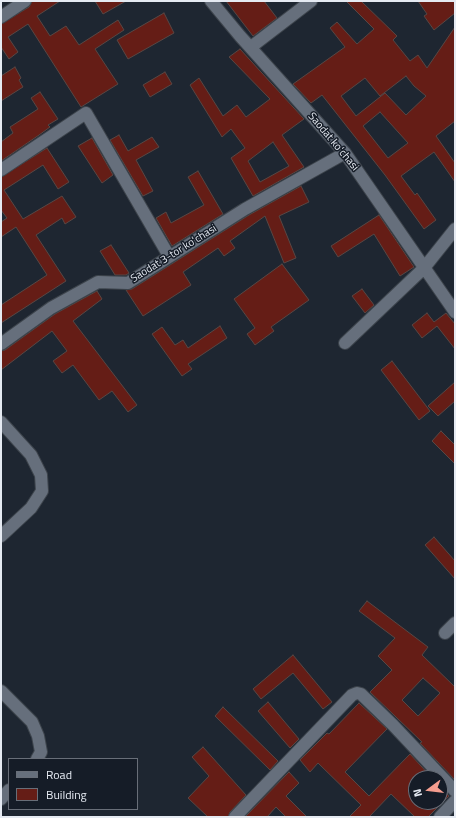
<!DOCTYPE html>
<meta charset="utf-8">
<style>
body{margin:0}
#map{position:relative;width:456px;height:818px;overflow:hidden;background:#1e2631;font-family:"Titillium Web",sans-serif}
canvas{display:block}
.frame{position:absolute;inset:0;border:2px solid #e5eaf2;pointer-events:none}
.legend{position:absolute;left:8px;top:758px;width:130px;height:52px;box-sizing:border-box;background:#151c27;border:1px solid #686e78;margin:0;padding:5px 7px;list-style:none;font-size:12px;color:#e5eaf2}
.legend li{display:flex;align-items:center;gap:8px;height:20px}
.legend b{width:20px;border:1px solid #686e78}
.north{position:absolute;left:408px;top:770px;width:40px;height:40px;box-sizing:border-box;background:#151c27;border:1px solid #686e78;border-radius:50%;rotate:255deg;font-size:11px;font-weight:700;line-height:16px;text-align:center;color:#e5eaf2}
.north::after{content:'';display:block;margin:auto;width:14px;height:18px;background:#f59d8f;clip-path:polygon(50% 0,100% 100%,50% 72%,0 100%)}
</style>
<div id="map">
<canvas width="456" height="818"></canvas>
<div class="frame"></div>
<ul class="legend">
<li><b style="height:5px;background:#666f7c"></b>Road</li>
<li><b style="height:11px;background:#651d16"></b>Building</li>
</ul>
<div class="north">N</div>
</div>
<script>
const ctx = document.querySelector('canvas').getContext('2d');
ctx.lineJoin = 'round';
function fill(path, color) { ctx.fillStyle = color; ctx.fill(path, 'evenodd'); }
const toPath = rows => new Path2D(rows.map(r => 'M' + r).join(''));
function stroke(path, color, width, dash) { ctx.strokeStyle = color; ctx.lineWidth = width; ctx.lineCap = dash ? 'butt' : 'round'; ctx.setLineDash(dash || []); ctx.stroke(path); }
function label(font, color, halo, rows, align = 'center') {
  ctx.font = font + ' "Titillium Web",sans-serif'; ctx.lineWidth = 3; ctx.setLineDash([]); ctx.textBaseline = 'middle'; ctx.strokeStyle = halo; ctx.fillStyle = color; for (const [text, x, y, turn = 0] of rows) {
    ctx.save(); ctx.translate(x, y); ctx.rotate((+turn || 0) * Math.PI / 180); ctx.textAlign = isNaN(turn) ? turn : align; if (halo) ctx.strokeText(text, 0, 0); ctx.fillText(text, 0, 0); ctx.restore();
  }
}
const building = toPath([
 [32,1,60,1,37,16,50,36,66,26,79,45,118,20,124,30,95,49,118,84,81,107,28,24,8,37,18,52,9,59,1,47,1,24,29,7,32,1],
 [95,1,126,1,103,14,95,1],
 [226,1,264,1,277,18,253,36,226,1],
 [346,1,361,1,397,36,393,40,410,61,418,55,427,68,455,27,455,121,436,136,455,163,455,182,434,152,401,176,415,195,417,193,436,220,424,229,385,175,322,95,311,103,293,84,345,47,330,28,337,22,357,44,374,29,346,1],
 [406,76,414,86,426,96,406,115,385,93,356,116,341,96,365,78,380,96,406,76],
 [380,112,408,143,388,158,363,126,380,112],
 [418,1,455,1,455,13,434,30,424,16,427,14,418,1],
 [164,13,174,33,128,59,117,40,164,13],
 [240,49,304,119,282,135,304,167,253,196,231,158,245,148,231,129,222,137,190,85,199,78,223,116,237,105,246,117,270,99,229,57,240,49],
 [273,142,289,166,260,182,248,161,273,142],
 [15,67,21,78,19,80,23,87,1,101,1,76,15,67],
 [165,72,172,84,150,97,143,85,165,72],
 [40,92,58,119,48,125,50,127,39,135,1,161,1,142,13,133,10,127,38,109,31,98,40,92],
 [119,135,128,151,152,137,159,147,136,160,153,191,143,196,110,140,119,135],
 [92,138,113,175,102,183,78,146,92,138],
 [47,148,69,182,58,189,43,165,4,190,23,219,62,196,76,217,65,224,62,218,36,235,66,281,1,323,1,305,47,275,16,227,1,237,1,222,7,218,1,210,1,177,47,148],
 [198,171,223,214,172,246,156,218,166,212,171,223,204,205,188,177,198,171],
 [301,186,309,202,279,216,296,258,284,263,265,216,230,241,235,248,224,256,218,248,183,272,191,285,143,316,126,290,132,289,249,215,301,186],
 [379,215,414,267,400,276,374,234,338,257,331,246,379,215],
 [111,245,129,273,126,275,115,275,100,251,111,245],
 [282,264,309,300,271,327,274,331,255,345,247,334,255,328,234,299,282,264],
 [362,289,374,305,365,313,352,296,362,289],
 [97,291,102,299,73,321,137,405,128,412,112,391,99,400,73,365,62,373,53,361,67,351,52,331,1,370,1,351,5,350,55,314,97,291],
 [427,313,434,322,446,313,455,324,455,349,437,326,422,338,412,325,427,313],
 [220,326,227,338,188,364,192,369,182,376,152,334,162,327,175,345,183,340,188,348,220,326],
 [392,361,430,411,419,420,381,370,392,361],
 [455,382,455,401,438,416,428,406,455,382],
 [441,431,455,445,455,464,432,441,441,431],
 [434,537,455,561,455,579,425,545,434,537],
 [367,601,428,647,422,655,455,687,455,780,420,743,422,742,370,692,392,670,378,656,395,638,359,611,367,601],
 [423,678,440,693,418,716,402,700,423,678],
 [293,655,332,702,323,709,293,673,261,699,253,689,293,655],
 [268,702,299,739,290,748,258,711,268,702],
 [359,703,387,729,345,772,369,796,410,754,432,778,416,778,416,802,440,802,440,786,449,796,428,817,415,817,391,794,369,817,349,817,361,805,318,763,310,772,300,760,327,733,329,734,359,703],
 [223,707,278,761,270,770,215,716,223,707],
 [203,747,246,795,230,812,228,817,208,817,188,798,209,776,192,757,203,747],
 [289,772,299,783,286,796,307,817,286,817,276,807,267,817,245,817,289,772]
]);
const minor = toPath([
 [211,1,240,36,345,153,455,312],
 [1,17,25,1],
 [251,47,311,1],
 [1,170,86,113,169,256],
 [345,343,424,268,455,229],
 [1,344,51,308,98,282,128,283,245,209,345,153],
 [1,422,31,455,41,475,42,491,31,508,1,536],
 [445,633,455,623],
 [1,691,32,722,38,736,41,752,37,759],
 [1,799,9,790],
 [235,817,352,695,357,693,361,694,393,725,455,791],
 [440,817,455,801]
]);
const streetNames = [
 ["Saodat koʻchasi",333,142,50],
 ["Saodat 3-tor koʻchasi",174,254,-32]
];
fill(building, '#651d16');
stroke(building, '#584744', 1);
stroke(minor, '#3d444c', 14);
stroke(minor, '#666f7c', 12);
label('11px', '#e5eaf2', '#151c27', streetNames);
</script>
